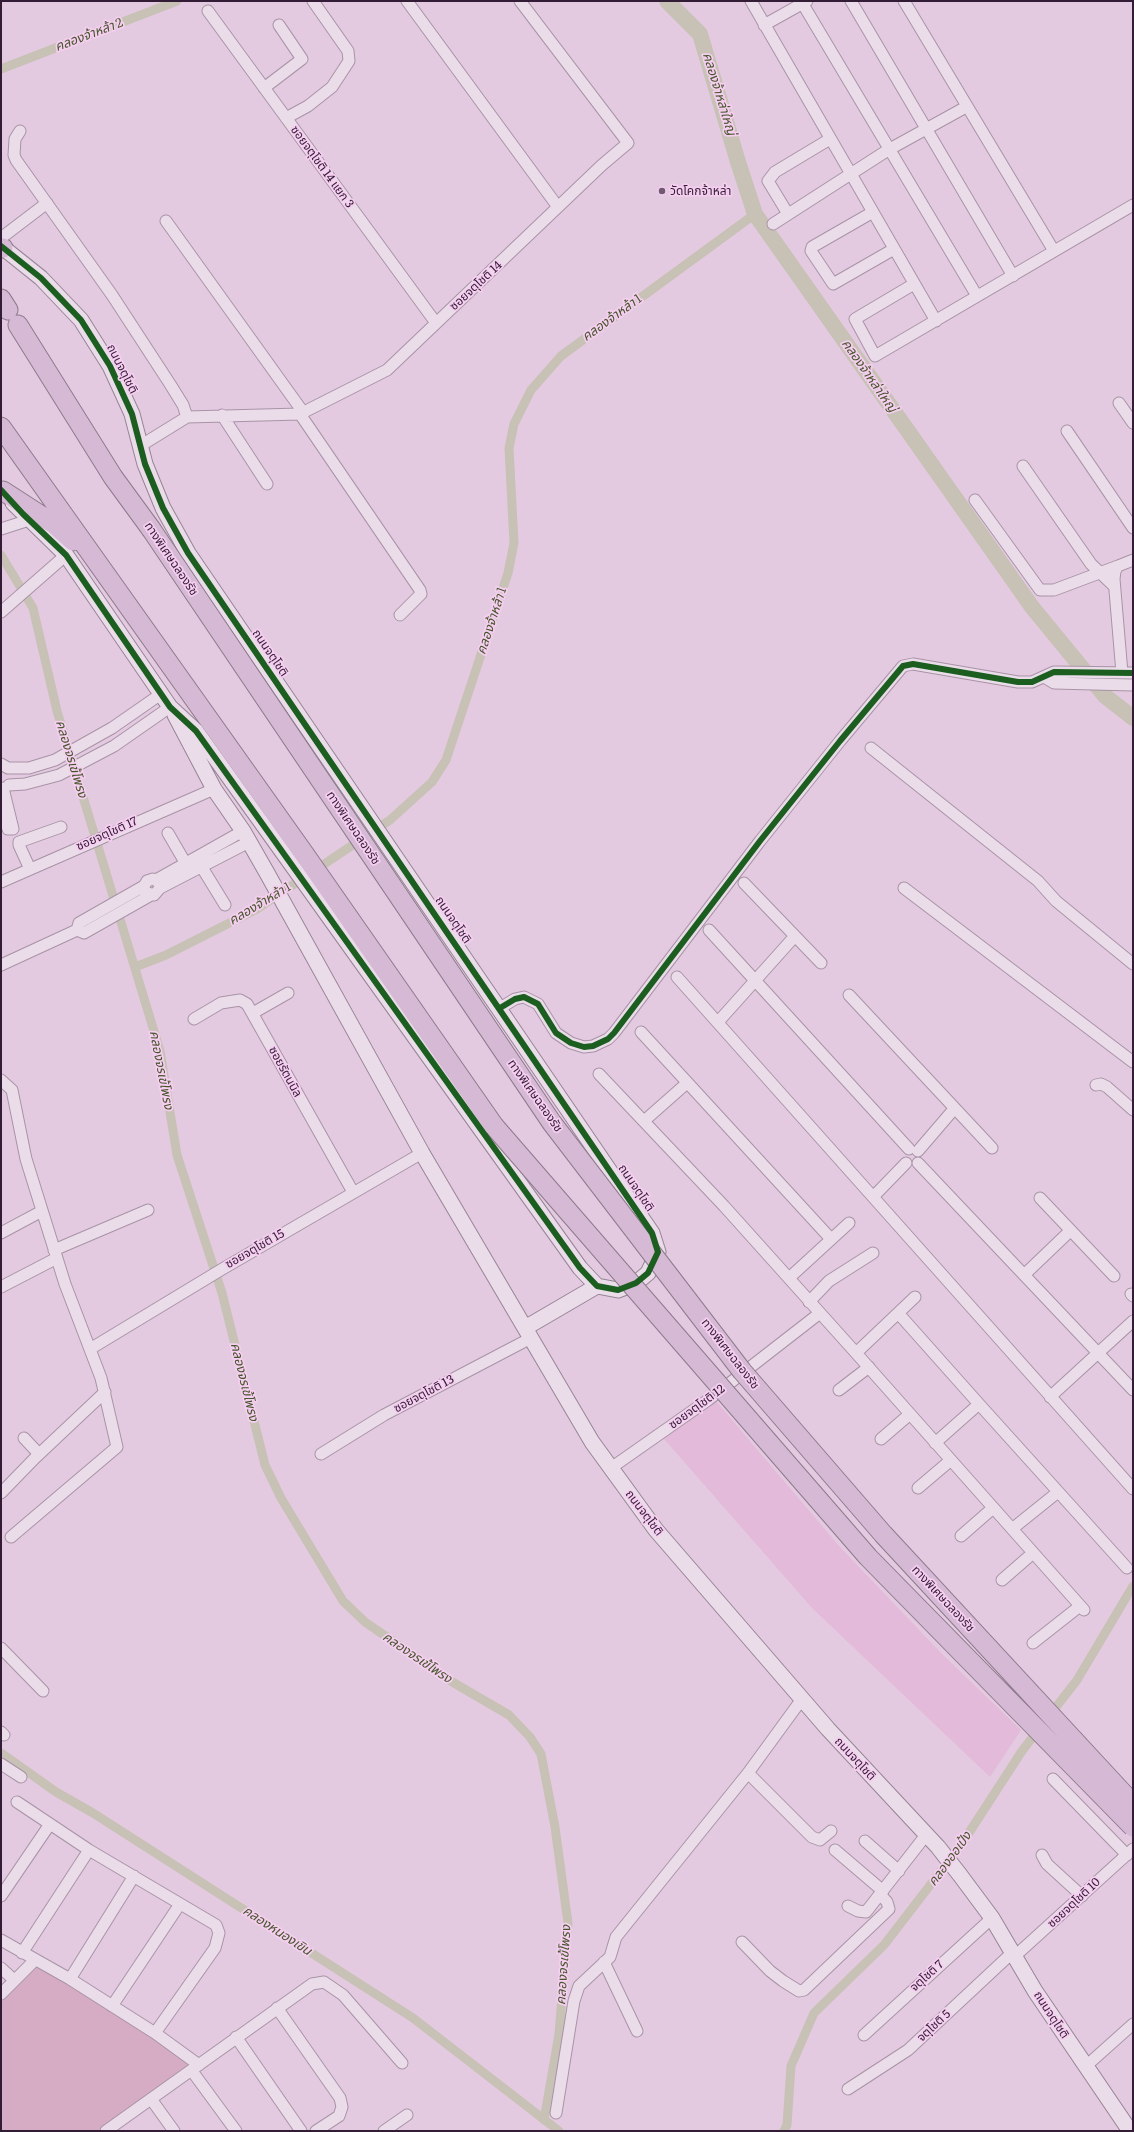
<!DOCTYPE html>
<meta charset="utf-8">
<style>
body{margin:0}
#map{position:relative;width:1134px;height:2132px;overflow:hidden;background:#e4cae0;font-family:Literata,serif}
canvas{display:block}
.frame{position:absolute;inset:0;border:2px solid #331c36;pointer-events:none}
</style>
<div id="map">
<canvas width="1134" height="2132"></canvas>
<div class="frame"></div>
</div>
<script>
const ctx = document.querySelector('canvas').getContext('2d');
ctx.lineJoin = 'round';
function fill(path, color) { ctx.fillStyle = color; ctx.fill(path, 'evenodd'); }
const toPath = rows => new Path2D(rows.map(r => 'M' + r).join(''));
function stroke(path, color, width, dash) { ctx.strokeStyle = color; ctx.lineWidth = width; ctx.lineCap = dash ? 'butt' : 'round'; ctx.setLineDash(dash || []); ctx.stroke(path); }
function label(font, color, halo, rows, align = 'center') {
  ctx.font = font + ' Literata,"Noto Sans Thai",serif'; ctx.lineWidth = 3.5; ctx.setLineDash([]); ctx.textBaseline = 'middle'; ctx.strokeStyle = halo; ctx.fillStyle = color; for (const [text, x, y, turn = 0] of rows) {
    ctx.save(); ctx.translate(x, y); ctx.rotate((+turn || 0) * Math.PI / 180); ctx.textAlign = isNaN(turn) ? turn : align; if (halo) ctx.strokeText(text, 0, 0); ctx.fillText(text, 0, 0); ctx.restore();
  }
}
const farmland = toPath([
 [716,1401,840,1547,942,1654,1021,1730,990,1777,812,1608,664,1439]
]);
const green = toPath([
 [36,1961,154,2034,206,2067,112,2131,1,2131,1,1996]
]);
const canal = toPath([
 [1,69,177,1],
 [1,555,33,608,57,711,160,1051,177,1155,222,1293,265,1465,281,1498,343,1601,365,1622,454,1683,509,1715,530,1737,541,1754,555,1827,568,1923,559,2034,544,2120],
 [135,967,166,955,257,909,390,820,432,782,446,760,508,573,514,543,509,448,514,424,531,390,561,356,755,214],
 [1,1753,56,1792,93,1813,413,2018,559,2131],
 [784,2131,787,2125,791,2066,814,2013,884,1945,961,1845,1022,1751,1077,1680,1133,1586]
]);
const river = toPath([
 [667,1,700,34,738,162,755,214,1032,607,1105,696,1133,718]
]);
const street = toPath([
 [407,1,558,207],
 [751,1,936,321],
 [801,1,977,296],
 [851,1,1013,276],
 [904,1,1054,251],
 [208,11,436,323],
 [764,25,807,1],
 [264,88,302,59,279,25],
 [286,118,308,106,332,87,349,61,348,51,313,1],
 [20,131,15,139,14,155,16,160,112,295,170,384,183,405,187,417],
 [873,212,812,247,811,251,833,284,894,249],
 [788,214,768,181,775,172,830,139],
 [166,221,303,412],
 [773,224,888,150,966,107],
 [1,238,47,203],
 [914,284,855,319,875,356,1133,205],
 [1119,403,1133,423],
 [300,414,420,590,421,594,400,615],
 [222,415,267,484],
 [1067,431,1133,528],
 [140,446,187,417,300,414,387,370,602,165,628,143,520,1],
 [1023,466,1091,564,1114,586],
 [975,500,1040,590,1054,590,1118,566],
 [1,529,29,520],
 [1,612,66,555],
 [1122,673,1114,579,1115,571,1118,566,1133,560],
 [1044,677,1054,683,1133,685],
 [871,748,1038,881,1056,901,1133,964],
 [1,764,8,768,29,768,55,760,112,728,161,694],
 [9,785,25,784,59,775,114,746,170,707],
 [1,807,8,829,13,829,3,788],
 [168,833,186,864],
 [198,861,225,905],
 [30,869,19,845,19,842,61,827],
 [156,880,243,831],
 [1,882,214,789],
 [744,883,795,936],
 [160,888,159,882,153,879,147,881,144,886,145,892,154,895,160,888,249,842],
 [904,888,1133,1062],
 [77,930,79,923,144,886],
 [709,930,909,1149],
 [1,965,77,930,84,933,151,895],
 [677,977,873,1197],
 [849,995,992,1148],
 [500,1008,515,999,524,997,538,1004,556,1033,571,1043,584,1047,593,1046,608,1039,614,1033,760,841,840,741,903,666,913,664,1018,682,1032,682,1054,672,1133,673],
 [253,1013,288,993],
 [194,1019,221,1003,240,1000,247,1004,353,1192],
 [718,1022,795,936,821,963],
 [641,1032,831,1239],
 [599,1074,724,1206,856,1353,915,1297],
 [1,1080,12,1090,26,1159,65,1284,101,1378,117,1447,11,1537],
 [1096,1085,1101,1084,1107,1087,1133,1110],
 [644,1121,687,1083],
 [918,1151,954,1109],
 [906,1163,873,1197,1133,1489],
 [918,1163,1133,1390],
 [1040,1198,1114,1276],
 [1,1233,42,1211],
 [54,1250,148,1210],
 [1024,1275,1070,1231],
 [789,1278,849,1223],
 [1,1287,57,1258],
 [1131,1294,1133,1296],
 [809,1302,829,1281,873,1253],
 [898,1313,979,1404,935,1443],
 [90,1349,224,1268,422,1153],
 [856,1353,1084,1610],
 [839,1390,869,1367],
 [1050,1397,1133,1321],
 [979,1404,1127,1568],
 [24,1438,39,1454],
 [881,1439,910,1414],
 [321,1454,384,1415,531,1338],
 [611,1468,708,1400,820,1313],
 [918,1488,951,1460],
 [1,1493,35,1458,105,1392],
 [1012,1529,1058,1492],
 [961,1536,993,1508],
 [1002,1580,1033,1553],
 [1033,1643,1080,1606],
 [1,1648,43,1691],
 [1,1732,4,1735],
 [1,1764,21,1777],
 [748,1773,812,1837,820,1840,831,1831],
 [1053,1779,1127,1855],
 [17,1802,89,1850,216,1925,219,1933,215,1948,155,2033],
 [865,1841,899,1871],
 [835,1850,883,1891],
 [1042,1855,1047,1864,1082,1896],
 [1,1896,50,1824],
 [848,1906,858,1911,866,1912,926,1835],
 [1,1940,70,1979,155,2033,199,2065],
 [742,1942,770,1971,783,1981,799,1991,804,1990,889,1909,887,1902,880,1894],
 [22,1953,89,1850],
 [1015,1956,1133,1849],
 [604,1962,637,2031],
 [1,1968,14,1980],
 [70,1979,134,1876],
 [1,1994,35,1960],
 [112,2006,180,1904],
 [277,2008,340,2098,342,2107,339,2116,316,2131],
 [864,2035,992,1918],
 [236,2037,301,2131],
 [1085,2067,1133,2024],
 [192,2071,236,2131],
 [848,2089,908,2050,1013,1952],
 [151,2099,174,2131],
 [556,2113,574,2001,579,1986,610,1957,616,1937,748,1773,802,1699],
 [106,2131,312,1984,324,1982,343,1995,402,2063],
 [384,2131,407,2115]
]);
const secondary = toPath([
 [1,246,41,278,81,320,110,366,132,414,145,464,163,508,188,553,652,1233,658,1252,648,1273,636,1283,618,1290,597,1286,580,1268,196,731,170,707,66,555,13,503],
 [175,715,214,789,243,831,267,873,422,1153,592,1442,656,1530,828,1729,938,1847,960,1875,992,1918,1035,1991,1130,2131],
 [525,1328,597,1286]
]);
const highway = toPath([
 [1,248,3,248],
 [1,299,8,310],
 [18,325,113,477,151,529],
 [1,427,303,852,494,1126],
 [3,491,54,524,73,541]
]);
const highwayBridge = toPath([
 [151,529,552,1123,742,1371,883,1534,1133,1804],
 [494,1126,868,1557,1133,1827]
]);
const cycleway = toPath([
 [1,246,41,278,81,320,110,366,132,414,145,464,163,508,188,553,652,1233,658,1252,648,1273,636,1283,618,1290,597,1286,580,1268,196,731,170,707,66,555,23,514,1,490],
 [500,1008,515,999,524,997,538,1004,556,1033,571,1043,584,1047,593,1046,608,1039,614,1033,760,841,840,741,903,666,913,664,1018,682,1032,682,1054,672,1133,673]
]);
const markers = [
 [662,191,4,"#715972"]
];
const streetNames = [
 ["ซอยจตุโชติ 14 แยก 3",322,167,54],
 ["ซอยจตุโชติ 14",476,286,-43],
 ["ถนนจตุโชติ",122,369,63],
 ["ทางพิเศษฉลองรัช",171,559,56],
 ["ถนนจตุโชติ",270,653,56],
 ["ทางพิเศษฉลองรัช",353,828,56],
 ["ซอยจตุโชติ 17",107,834,-24],
 ["ถนนจตุโชติ",453,920,56],
 ["ซอยรัตนนิล",285,1072,61],
 ["ทางพิเศษฉลองรัช",535,1096,55],
 ["ถนนจตุโชติ",636,1188,56],
 ["ซอยจตุโชติ 15",255,1249,-30],
 ["ทางพิเศษฉลองรัช",730,1354,52],
 ["ซอยจตุโชติ 13",424,1394,-28],
 ["ซอยจตุโชติ 12",697,1407,-36],
 ["ถนนจตุโชติ",644,1513,53],
 ["ทางพิเศษฉลองรัช",943,1599,47],
 ["ถนนจตุโชติ",855,1759,47],
 ["ซอยจตุโชติ 10",1074,1903,-43],
 ["จตุโชติ 7",927,1976,-42],
 ["ถนนจตุโชติ",1051,2015,57],
 ["จตุโชติ 5",934,2026,-43]
];
const poiNames = [
 ["วัดโคกจ้าหล่า",670,191]
];
const waterNames = [
 ["คลองจ้าหล้า 2",89,35,-21],
 ["คลองจ้าหล่าใหญ่",719,94,73],
 ["คลองจ้าหล้า 1",612,318,-36],
 ["คลองจ้าหล่าใหญ่",869,376,55],
 ["คลองจ้าหล้า 1",492,621,-72],
 ["คลองจรเข้โพรง",71,759,73],
 ["คลองจ้าหล้า 1",260,904,-31],
 ["คลองจรเข้โพรง",161,1070,79],
 ["คลองจรเข้โพรง",244,1382,76],
 ["คลองจรเข้โพรง",417,1658,34],
 ["คลองออเป้ง",950,1859,-54],
 ["คลองหนองเขิน",277,1931,33],
 ["คลองจรเข้โพรง",564,1965,-86]
];
fill(farmland, '#e3bada');
fill(green, '#d6acc4');
stroke(canal, '#c7c2b5', 9);
stroke(river, '#c7c2b5', 16);
stroke(street, '#a893a6', 13);
stroke(secondary, '#978496', 17);
stroke(highway, '#8d7a8c', 21);
stroke(street, '#ebdce9', 11);
stroke(secondary, '#ebdce9', 15);
stroke(highway, '#d6bad5', 19);
stroke(highwayBridge, '#8d7a8c', 21, []);
stroke(highwayBridge, '#d6bad5', 19);
stroke(cycleway, '#1b5e20', 6);
for (const [x, y, r, color] of markers) { const dot = new Path2D(); dot.arc(x, y, r, 0, 2 * Math.PI); ctx.fillStyle = color; ctx.fill(dot); stroke(dot, '#f5cef0', 1.5); }
label('12px', '#331c36', '#f5cef0', streetNames);
label('12px', '#331c36', '#f5cef0', poiNames, 'left');
label('italic 13px', '#46562b', '#f5cef0', waterNames);
</script>
